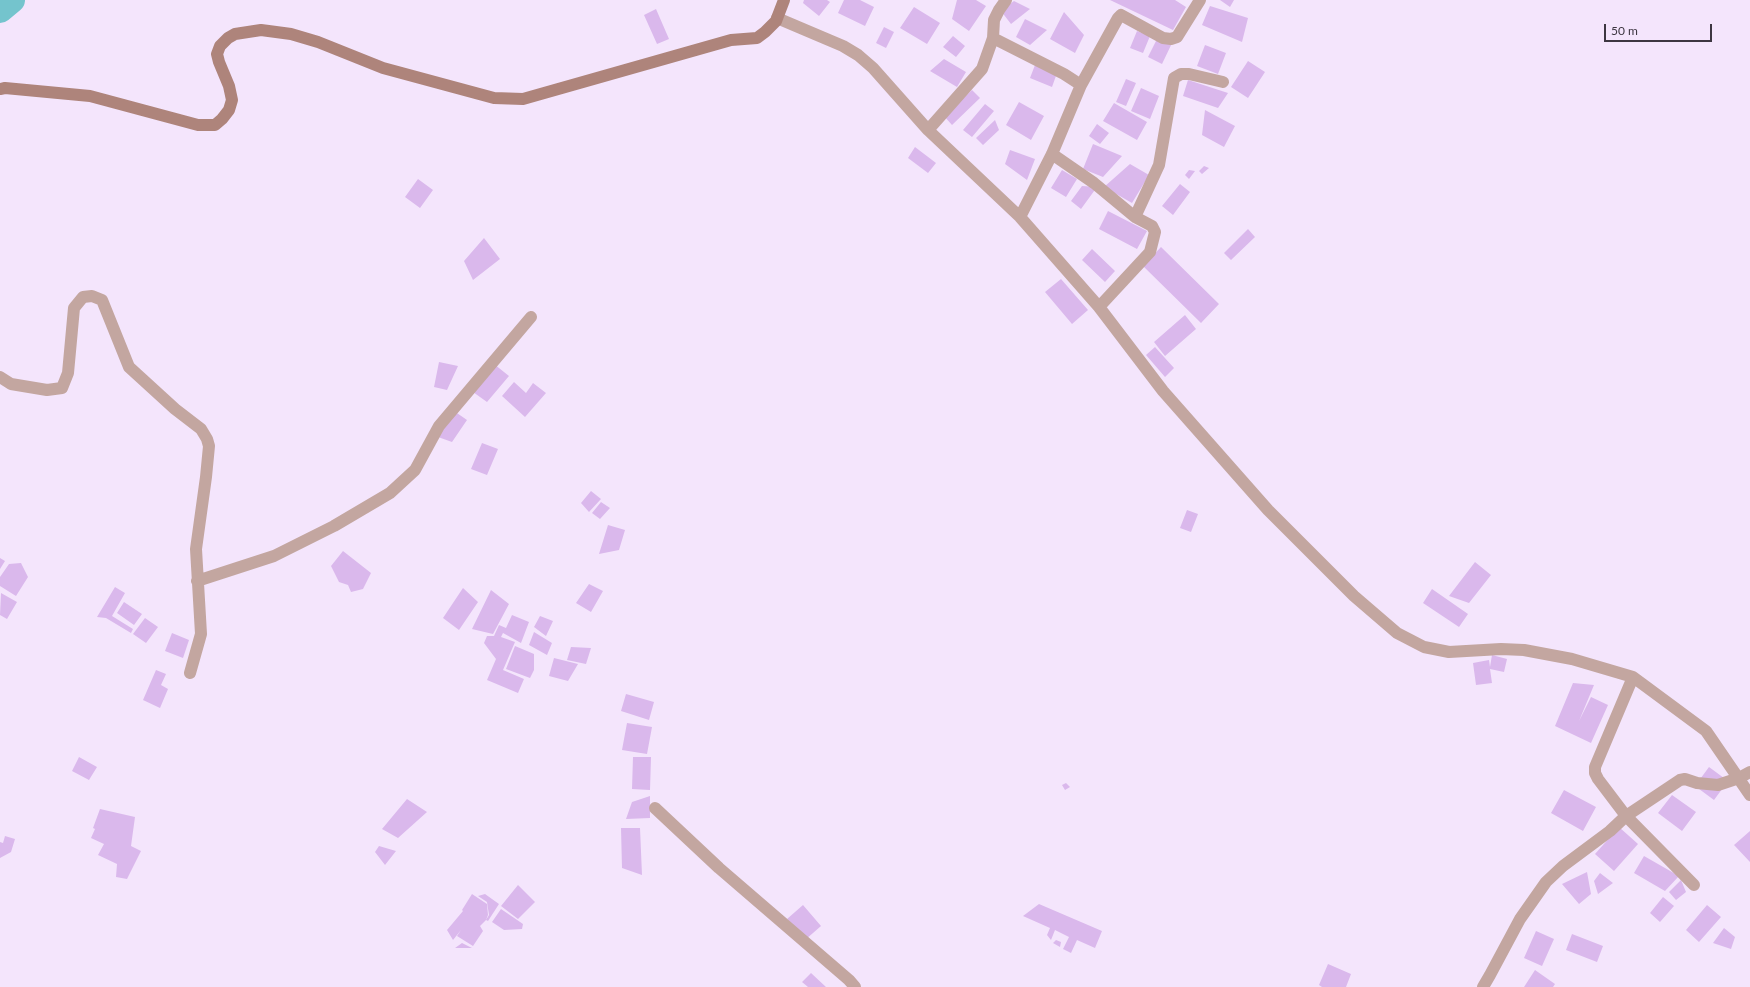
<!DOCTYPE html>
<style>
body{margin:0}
#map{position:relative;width:1750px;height:987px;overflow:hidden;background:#f4e5fc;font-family:Lato,sans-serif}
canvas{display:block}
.scale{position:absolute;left:1604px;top:24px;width:108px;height:18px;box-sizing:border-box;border:2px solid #3d3641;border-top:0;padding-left:5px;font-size:12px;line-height:14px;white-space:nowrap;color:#3d3641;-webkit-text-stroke:3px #f4e5fc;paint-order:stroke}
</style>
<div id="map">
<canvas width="1750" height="987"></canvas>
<div class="scale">50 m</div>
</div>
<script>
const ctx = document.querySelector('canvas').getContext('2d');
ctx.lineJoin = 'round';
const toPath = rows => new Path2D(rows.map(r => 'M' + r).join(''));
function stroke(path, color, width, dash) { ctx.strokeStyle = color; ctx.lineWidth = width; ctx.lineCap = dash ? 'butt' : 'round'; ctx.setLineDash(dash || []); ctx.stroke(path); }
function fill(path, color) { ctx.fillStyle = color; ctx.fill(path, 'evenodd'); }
const river = toPath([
 [0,10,12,0]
]);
const building = toPath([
 [804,0,827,0,830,2,819,16,803,3],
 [844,0,860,0,874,7,865,26,838,13],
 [957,0,976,0,986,6,969,31,952,19],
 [1110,0,1175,0,1186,7,1173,30],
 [1220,0,1234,0,1230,7],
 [1014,1,1030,9,1011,24,1001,11],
 [1210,6,1248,18,1242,42,1202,25],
 [914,7,940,23,927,44,900,28],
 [656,9,669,39,657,44,644,15],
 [1064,12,1084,35,1075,53,1050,39],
 [1025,19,1047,30,1030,45,1016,37],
 [884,27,894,32,886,48,876,43],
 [1137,31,1150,36,1143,53,1130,48],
 [953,36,965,46,956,57,943,47],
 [1157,39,1173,41,1162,64,1148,57],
 [1205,45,1226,53,1218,74,1197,66],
 [944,59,966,72,957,87,930,71],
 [1248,61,1265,72,1248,98,1231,87],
 [1035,65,1057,73,1052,87,1030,78],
 [1126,79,1136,83,1126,106,1116,102],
 [1188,80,1228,93,1218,108,1183,96],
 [1141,88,1159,96,1150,119,1131,111],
 [972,90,980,98,952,125,944,116],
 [1019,102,1044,116,1031,140,1006,125],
 [1114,103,1147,122,1137,140,1103,121],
 [985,104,994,111,972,137,963,130],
 [1205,110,1235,126,1224,147,1202,135],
 [995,120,999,130,983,145,976,138],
 [1097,124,1109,133,1100,144,1089,136],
 [1093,144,1122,156,1103,177,1083,169],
 [915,147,936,163,928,173,908,158],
 [1010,150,1035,159,1027,180,1005,164],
 [1130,164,1149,175,1132,203,1104,187],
 [1204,166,1209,168,1202,174,1199,171],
 [1062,170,1077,179,1066,197,1051,188],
 [1189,170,1195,171,1189,179,1185,175],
 [418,179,433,190,420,208,405,197],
 [1180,184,1190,192,1173,215,1162,206],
 [1082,186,1097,187,1081,209,1071,201],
 [1108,211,1147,231,1137,249,1099,229],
 [1248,229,1255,237,1231,260,1224,253],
 [484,238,500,259,473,280,464,261],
 [1161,247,1219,304,1201,323,1143,266],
 [1092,249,1115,271,1105,282,1082,260],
 [1061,279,1088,310,1072,324,1045,292],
 [1185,315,1196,329,1165,356,1154,342],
 [1155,347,1174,368,1165,377,1146,355],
 [439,362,458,366,447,390,434,387],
 [494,364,509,376,487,402,473,392],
 [514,382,526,393,533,383,546,393,525,417,502,396],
 [454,411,467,420,452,442,438,437],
 [482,443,498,449,487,475,471,469],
 [591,491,601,499,589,512,581,503],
 [601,502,610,508,600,519,592,513],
 [1187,510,1198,514,1191,532,1180,528],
 [608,525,625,530,619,550,599,554],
 [343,551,371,573,363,589,351,592,348,585,339,582,331,566],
 [0,558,5,561,0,569],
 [1475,562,1491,575,1469,603,1449,596],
 [21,563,28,577,16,596,0,586,0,577,9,564],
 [589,584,603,591,591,612,576,603],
 [115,587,125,593,112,616,133,629,131,633,106,618,97,617],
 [463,588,478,602,459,630,443,618],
 [1432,589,1468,614,1459,627,1423,603],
 [491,590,509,604,493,634,472,629],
 [1,593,17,602,7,619,0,615],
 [124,602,142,614,134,625,117,613],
 [512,615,529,622,521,643,503,633,501,637,515,642,503,670,524,679,518,693,487,680,496,659,484,643,487,636,494,636,499,625,506,628],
 [540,616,553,621,546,636,534,627],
 [145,618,158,627,146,643,133,634],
 [534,632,552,643,547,655,529,645],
 [172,633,189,640,183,658,165,651],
 [515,646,534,654,534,670,530,678,506,669],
 [571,647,591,648,586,664,567,660],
 [1492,655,1507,659,1504,672,1490,669,1492,683,1476,685,1473,663,1489,660,1490,667],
 [554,658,578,664,568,681,549,676],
 [156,670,166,674,161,685,168,689,160,708,143,700],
 [1573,683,1594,685,1579,721,1591,697,1608,705,1591,743,1555,726],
 [626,694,654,702,649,720,621,711],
 [627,723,652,727,647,754,622,750],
 [79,757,97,767,89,780,72,771],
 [633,757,651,757,650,790,632,789],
 [1709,767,1728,781,1714,800,1695,786],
 [1066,783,1070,787,1065,790,1062,785],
 [1564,790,1596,807,1583,831,1551,813],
 [1672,795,1696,812,1682,831,1658,813],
 [650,796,650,818,626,819,632,802],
 [407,799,427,812,398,838,382,829],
 [100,809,135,817,131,846,141,851,127,879,116,877,117,864,98,855,104,844,91,838,95,829,93,828],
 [1619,827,1638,844,1614,871,1595,854],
 [621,828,640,828,642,875,622,868],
 [1750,831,1750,862,1734,845],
 [5,836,15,839,11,852,0,858,0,842,3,843],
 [379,846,396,851,385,865,375,852],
 [1644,856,1679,876,1665,891,1634,873],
 [1587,872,1591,894,1579,904,1562,884],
 [1600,873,1613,883,1598,894,1594,881],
 [1681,880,1686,892,1676,900,1669,892],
 [518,885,535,902,518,919,501,906],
 [472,894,487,904,488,915,486,920,480,926,483,931,473,946,457,936,461,930,453,940,447,930,463,911,462,910],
 [485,894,499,904,488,921,486,920,489,915,487,902,478,896],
 [1663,897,1674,906,1660,922,1650,913],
 [1039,904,1102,931,1095,948,1077,940,1071,953,1063,949,1069,937,1055,930,1051,940,1047,935,1050,928,1023,916],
 [803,905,821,926,805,940,787,919],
 [1707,905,1721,917,1699,942,1686,930],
 [501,909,523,924,522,929,504,930,492,922],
 [1724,928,1735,937,1731,949,1713,943],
 [1536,931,1554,939,1542,966,1524,958],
 [1572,934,1603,946,1597,962,1566,950],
 [1056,940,1061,942,1060,947,1053,943],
 [462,943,472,948,455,948],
 [1328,964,1351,974,1346,987,1322,987,1319,985],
 [1535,970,1555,984,1553,987,1524,987],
 [811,973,826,987,808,987,802,982]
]);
const street = toPath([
 [777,18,843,46,858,55,873,68,928,130,1020,217,1099,307,1163,391,1268,510,1354,596,1397,633,1424,647,1449,652,1501,649,1524,650,1572,659,1633,677,1706,731,1750,795],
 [993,38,1064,74,1081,85],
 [928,130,982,69,993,38,994,20,999,10,1006,0],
 [1052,154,1094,183,1135,217,1152,226,1155,232,1150,252,1099,307],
 [1020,217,1052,154,1081,85,1118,18,1121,15,1163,38,1171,39,1177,37,1200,0],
 [1135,217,1159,165,1174,78,1181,74,1189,74,1223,82],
 [0,377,11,384,47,390,62,388,68,373,74,308,83,297,92,296,102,300,129,367,175,409,201,429,207,439,209,446,206,477,196,549,201,634,190,673],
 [197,581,274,556,334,526,390,493,415,470,439,426,531,317],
 [655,808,719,868,849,980,855,987],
 [1694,885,1626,816,1680,780,1685,779,1697,783,1718,785,1739,778,1750,772],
 [1483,987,1490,975,1520,919,1546,882,1563,866,1610,831,1626,816,1598,779,1595,773,1595,767,1633,677]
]);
const secondary = toPath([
 [0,89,5,88,90,96,198,125,215,125,222,119,229,110,232,100,229,86,219,62,217,54,220,46,228,38,235,34,261,30,291,34,318,42,383,68,494,98,523,99,731,40,757,38,765,32,776,21,784,0]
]);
stroke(river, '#74c4cd', 26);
fill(building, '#dab8ec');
stroke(street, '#c3a6a0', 12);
stroke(secondary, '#ae847b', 12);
</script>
